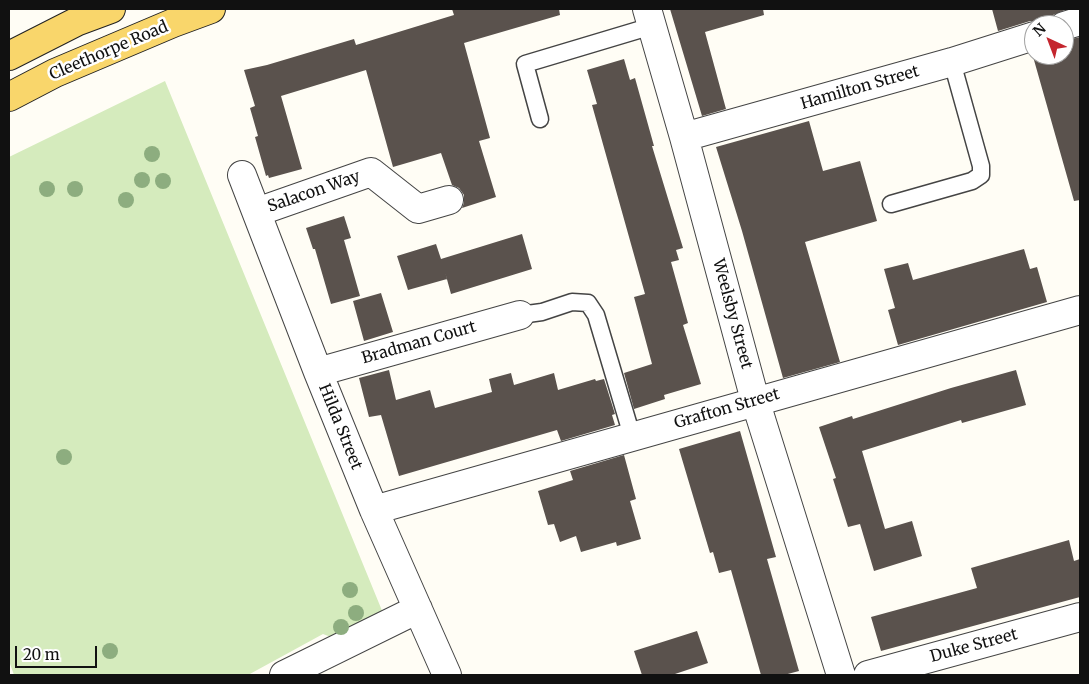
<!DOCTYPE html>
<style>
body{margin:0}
#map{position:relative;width:1089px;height:684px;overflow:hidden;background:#fffdf5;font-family:Merriweather,serif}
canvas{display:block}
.frame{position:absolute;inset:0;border:10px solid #111;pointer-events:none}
.north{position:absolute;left:1024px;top:15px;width:50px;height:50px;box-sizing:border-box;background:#fff;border:1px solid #a0a0a0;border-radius:50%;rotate:317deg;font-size:14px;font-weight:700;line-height:20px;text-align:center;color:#111}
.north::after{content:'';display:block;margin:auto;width:18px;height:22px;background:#c4262e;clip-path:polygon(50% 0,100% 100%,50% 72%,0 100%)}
.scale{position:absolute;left:15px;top:646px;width:82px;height:22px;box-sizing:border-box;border:2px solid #111;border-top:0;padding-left:6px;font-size:15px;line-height:18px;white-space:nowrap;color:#111;-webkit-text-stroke:4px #fff;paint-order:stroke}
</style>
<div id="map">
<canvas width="1089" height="684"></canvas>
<div class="frame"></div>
<div class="north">N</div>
<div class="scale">20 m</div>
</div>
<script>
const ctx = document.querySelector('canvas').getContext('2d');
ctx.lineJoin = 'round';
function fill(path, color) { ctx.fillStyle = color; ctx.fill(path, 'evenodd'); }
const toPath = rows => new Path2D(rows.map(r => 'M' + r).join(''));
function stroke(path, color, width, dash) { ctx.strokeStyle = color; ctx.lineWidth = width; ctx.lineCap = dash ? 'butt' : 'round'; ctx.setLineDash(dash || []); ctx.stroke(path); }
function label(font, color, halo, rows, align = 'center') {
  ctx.font = font + ' Merriweather,serif'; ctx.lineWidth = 5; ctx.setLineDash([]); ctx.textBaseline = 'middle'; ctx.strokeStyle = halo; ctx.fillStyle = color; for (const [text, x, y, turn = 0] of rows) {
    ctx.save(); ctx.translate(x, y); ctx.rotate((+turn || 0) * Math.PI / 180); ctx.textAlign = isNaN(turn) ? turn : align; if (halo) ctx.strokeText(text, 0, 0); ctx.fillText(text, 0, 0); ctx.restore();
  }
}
const green = toPath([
 [165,81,383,613,336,639,323,634,248,675,14,675,9,661,9,157]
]);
const building = toPath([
 [452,9,559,9,560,15,464,43,490,138,479,141,496,197,462,208,464,203,464,195,459,188,452,185,441,153,393,167,366,70,281,96,302,169,269,178,268,175,266,176,255,137,258,136,250,108,255,106,244,70,267,65,354,39,356,45,454,15],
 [670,9,763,9,764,15,705,32,726,109,702,116],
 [992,9,1067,9,1053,15,1049,25,1045,25,1037,21,1030,21,998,31],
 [1080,37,1080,200,1074,201,1032,53,1034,52,1034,55,1064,55,1064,41],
 [624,59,630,80,635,78,654,146,652,146,683,248,676,250,679,260,671,262,688,323,683,325,701,384,664,395,665,399,634,409,624,373,652,364,634,297,645,294,592,105,597,104,587,70],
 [809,121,823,171,860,161,877,221,805,242,840,362,783,378,742,231,716,147],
 [344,216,351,238,344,240,360,296,331,304,315,249,313,249,306,228],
 [522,234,532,269,451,294,445,272,447,279,408,290,397,256,436,244,441,259],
 [1024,249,1030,269,1037,267,1047,302,898,345,888,310,895,308,884,269,908,263,913,280],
 [381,293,393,332,364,341,353,301],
 [389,370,396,400,430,390,435,408,492,392,489,379,511,373,514,385,554,373,558,390,595,379,596,381,604,379,615,414,612,415,615,425,561,441,557,430,399,476,381,415,369,417,359,378],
 [1016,370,1026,405,962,423,961,420,862,451,885,529,912,521,922,556,874,571,860,524,848,527,833,479,836,478,819,427,852,416,853,419,951,388],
 [740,431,776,557,767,559,799,671,784,675,761,675,731,570,719,573,713,552,710,553,679,449],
 [624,455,636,499,630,501,641,539,617,546,616,542,581,552,576,536,560,542,554,524,548,525,538,491,573,480,570,471],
 [1069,540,1074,561,1080,559,1080,597,881,651,871,617,977,588,971,568],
 [697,631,708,663,672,675,642,675,634,651]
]);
const service = toPath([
 [540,119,525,64,652,26],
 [891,204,972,181,981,175,981,166,952,62],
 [520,315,542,312,572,302,588,303,596,315,632,436]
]);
const minor = toPath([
 [647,9,684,137,755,400,841,675],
 [1064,26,1080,21],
 [684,137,952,62,1034,36],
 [242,175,318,372,374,510,447,675],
 [257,212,371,172,418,209,449,200],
 [318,372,520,315],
 [374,510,1080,310],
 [284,675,418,609],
 [868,675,1080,617]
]);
const primary = toPath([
 [9,56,76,22,111,9],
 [9,97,55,73,173,23,211,9]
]);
const trees = [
 [152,154],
 [142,180],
 [163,181],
 [47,189],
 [75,189],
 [126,200],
 [64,457],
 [350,590],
 [356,613],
 [341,627],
 [110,651]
];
const streetNames = [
 ["Cleethorpe Road",109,51,-23],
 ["Hamilton Street",860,88,-16],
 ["Salacon Way",314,192,-19],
 ["Weelsby Street",732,314,75],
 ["Bradman Court",419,343,-16],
 ["Grafton Street",727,409,-16],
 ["Hilda Street",340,427,68],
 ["Duke Street",974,646,-15]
];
fill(green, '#d5ebbd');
fill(building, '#5a524d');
stroke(service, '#444', 19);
stroke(minor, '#444', 30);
stroke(primary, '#222', 30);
stroke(service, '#fff', 16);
stroke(minor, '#fff', 28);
stroke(primary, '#f9d66b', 28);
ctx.fillStyle = '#8dad7f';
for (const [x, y] of trees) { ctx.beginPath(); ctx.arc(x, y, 8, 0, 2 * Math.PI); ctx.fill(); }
label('16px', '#111', '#fff', streetNames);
</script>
